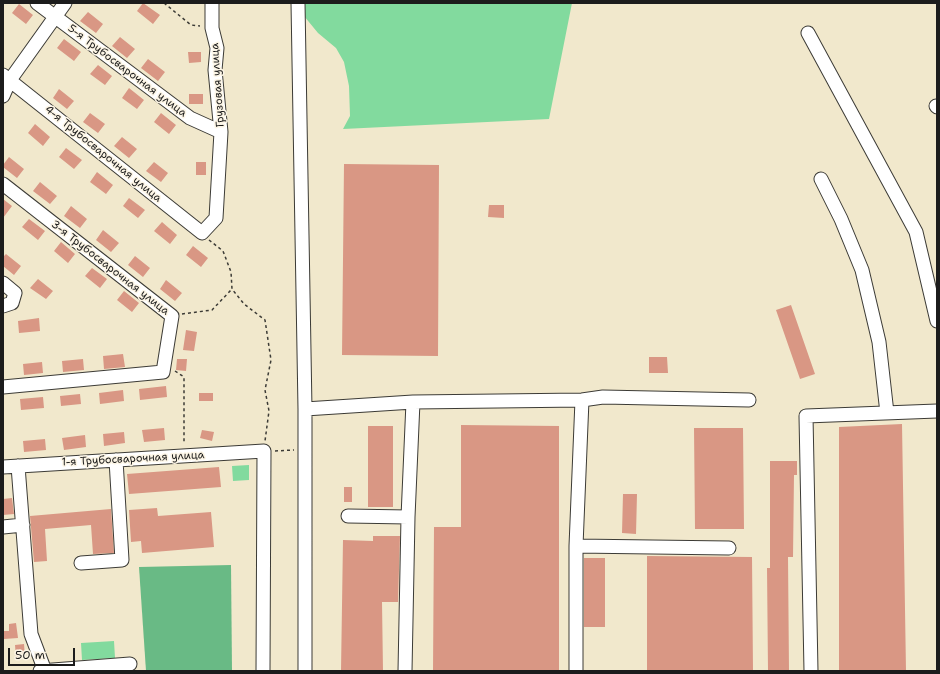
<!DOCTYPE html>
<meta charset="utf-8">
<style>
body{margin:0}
#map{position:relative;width:940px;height:674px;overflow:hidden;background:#f1e8cc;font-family:"Shantell Sans",sans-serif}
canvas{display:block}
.frame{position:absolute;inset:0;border:4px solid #1c1c1c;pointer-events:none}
.scale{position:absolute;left:8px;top:648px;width:67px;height:18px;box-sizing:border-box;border:2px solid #1c1c1c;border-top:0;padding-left:5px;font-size:12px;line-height:14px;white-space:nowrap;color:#1c1c1c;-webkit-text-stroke:3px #fcf5e5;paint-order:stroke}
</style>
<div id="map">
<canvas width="940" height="674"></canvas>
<div class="frame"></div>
<div class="scale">50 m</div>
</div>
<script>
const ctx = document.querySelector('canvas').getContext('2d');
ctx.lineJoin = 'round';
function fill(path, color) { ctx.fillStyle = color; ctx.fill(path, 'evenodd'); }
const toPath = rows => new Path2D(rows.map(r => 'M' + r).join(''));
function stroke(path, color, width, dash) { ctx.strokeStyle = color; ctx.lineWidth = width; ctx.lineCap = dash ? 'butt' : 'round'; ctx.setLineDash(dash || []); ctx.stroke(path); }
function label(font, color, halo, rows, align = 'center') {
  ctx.font = font + ' "Shantell Sans",sans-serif'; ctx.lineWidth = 3; ctx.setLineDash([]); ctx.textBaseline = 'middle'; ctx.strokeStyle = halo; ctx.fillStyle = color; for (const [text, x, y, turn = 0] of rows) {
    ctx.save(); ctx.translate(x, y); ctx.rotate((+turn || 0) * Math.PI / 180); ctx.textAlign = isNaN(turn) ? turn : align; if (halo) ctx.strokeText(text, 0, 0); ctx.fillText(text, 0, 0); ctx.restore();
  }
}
const green = toPath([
 [304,3,572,3,549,119,343,129,350,116,349,86,344,62,336,48,318,33,304,16],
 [249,465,249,480,233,481,232,466],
 [114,641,115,658,82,660,81,643]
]);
const forest = toPath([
 [231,565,232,671,146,671,139,567]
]);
const building = toPath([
 [143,3,160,15,153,24,137,11],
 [19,4,33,15,26,24,12,13],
 [88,12,103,24,96,33,80,21],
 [120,37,135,49,127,58,112,46],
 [64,39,81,52,74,61,57,48],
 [188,52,201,52,201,62,189,63],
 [148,59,165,72,158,81,141,68],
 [98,65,112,76,105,85,90,74],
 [129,88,144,100,137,109,122,98],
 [59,89,74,101,67,109,53,98],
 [189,94,203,94,203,104,189,104],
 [90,113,105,124,98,133,83,122],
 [161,113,176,125,169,134,154,122],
 [35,124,50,137,43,146,28,133],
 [122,137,137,149,129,158,114,146],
 [66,148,82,160,74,169,59,157],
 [9,157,24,169,17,178,3,167,3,165],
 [154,162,168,173,161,182,146,171],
 [196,162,206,162,206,175,196,175],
 [344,164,439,165,438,356,342,355],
 [97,172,113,185,106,194,90,182],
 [40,182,57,196,50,204,33,191],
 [129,198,145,210,138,218,123,206],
 [3,199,12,206,3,218],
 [489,205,504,205,504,218,488,217],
 [71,206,87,219,80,228,64,216],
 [29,219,45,231,38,240,22,227],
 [162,222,177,235,170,244,154,231],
 [103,230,119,243,111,252,96,240],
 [61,242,75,254,68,263,54,251],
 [193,246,208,258,201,267,186,255],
 [6,254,21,266,14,275,3,266,3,257],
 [135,256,150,268,143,277,128,265],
 [92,268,107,279,100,288,85,276],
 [38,279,53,291,46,299,30,288],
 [166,280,182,293,175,301,160,289],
 [124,291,139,303,132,312,117,300],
 [791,305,815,374,800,379,776,310],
 [39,318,40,331,19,333,18,321],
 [186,330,197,332,194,351,183,350],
 [123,354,125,367,104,369,103,356],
 [649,357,667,357,668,373,649,373],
 [83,359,84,370,63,372,62,361],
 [177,359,187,359,186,371,176,370],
 [42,362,43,373,24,375,23,364],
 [166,386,167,397,140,400,139,389],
 [123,390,124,401,100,404,99,393],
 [199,393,213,393,213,401,199,401],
 [80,394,81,404,61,406,60,396],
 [43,397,44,408,21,410,20,399],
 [902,424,906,671,839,671,839,427],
 [461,425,559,426,559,671,433,671,434,527,461,527],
 [368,426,393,426,393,507,368,507],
 [164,428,165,440,144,442,142,430],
 [694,428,743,428,744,529,695,529],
 [202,430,214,432,212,441,200,438],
 [124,432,125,443,104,446,103,434],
 [85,435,86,447,64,450,62,438],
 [45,439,46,450,24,452,23,441],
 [770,461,797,461,797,475,794,475,793,557,788,557,789,671,768,671,767,568,770,568],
 [219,467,221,487,129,494,127,474],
 [344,487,352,487,352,502,344,502],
 [623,494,637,494,636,534,622,533],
 [12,498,14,514,3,515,3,499],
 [157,508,158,516,211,512,214,547,142,553,141,541,131,542,129,510],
 [111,509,114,553,93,554,91,525,45,529,47,561,34,562,30,516],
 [373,536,400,536,398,602,382,602,383,671,341,671,343,540,373,541],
 [647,556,752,557,753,671,647,671],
 [584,558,605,558,605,627,584,627],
 [16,623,18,638,4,639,3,631,9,631,9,624],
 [24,644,25,657,16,658,15,645]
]);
const path = toPath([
 [164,3,191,25,200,26],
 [209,240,223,251,231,272,232,289,244,304,265,320,271,360,265,390,269,411,265,441],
 [182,314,212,310,232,289],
 [175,371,184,377,184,444],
 [275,451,294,450]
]);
const minor = toPath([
 [37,3,190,118,221,132],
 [298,3,305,409,305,671],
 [808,33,916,232,937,321],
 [3,75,202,233,216,218,221,132,215,70,217,48,212,28,212,3],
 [3,96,10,80,65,3],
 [936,106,937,107],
 [821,179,841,219,862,270,879,342,887,413],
 [3,184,172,316,163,372,3,387],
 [3,283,15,293,12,303,3,306],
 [305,409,413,402,582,400,603,397,749,400],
 [18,466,31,634,45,671],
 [3,467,264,451,263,671],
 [348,516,408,517],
 [3,527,23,525],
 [576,546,729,548],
 [81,563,122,560,116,460],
 [40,671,130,664],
 [405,671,408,517,413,402],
 [576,671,576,546,582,400],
 [811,671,806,416,937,411]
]);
const streetNames = [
 ["5-я Трубосварочная улица",127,71,37],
 ["Грузовая улица",218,85,-94],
 ["4-я Трубосварочная улица",103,154,39],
 ["3-я Трубосварочная улица",110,268,38],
 ["1-я Трубосварочная улица",133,459,-3]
];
fill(green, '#82da9e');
fill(forest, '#69ba85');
fill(building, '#d99784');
stroke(minor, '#3c3b36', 15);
stroke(path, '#3c3b36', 1.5, [3, 3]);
stroke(minor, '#fff', 13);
label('11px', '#1c1c1c', '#fcf5e5', streetNames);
</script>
